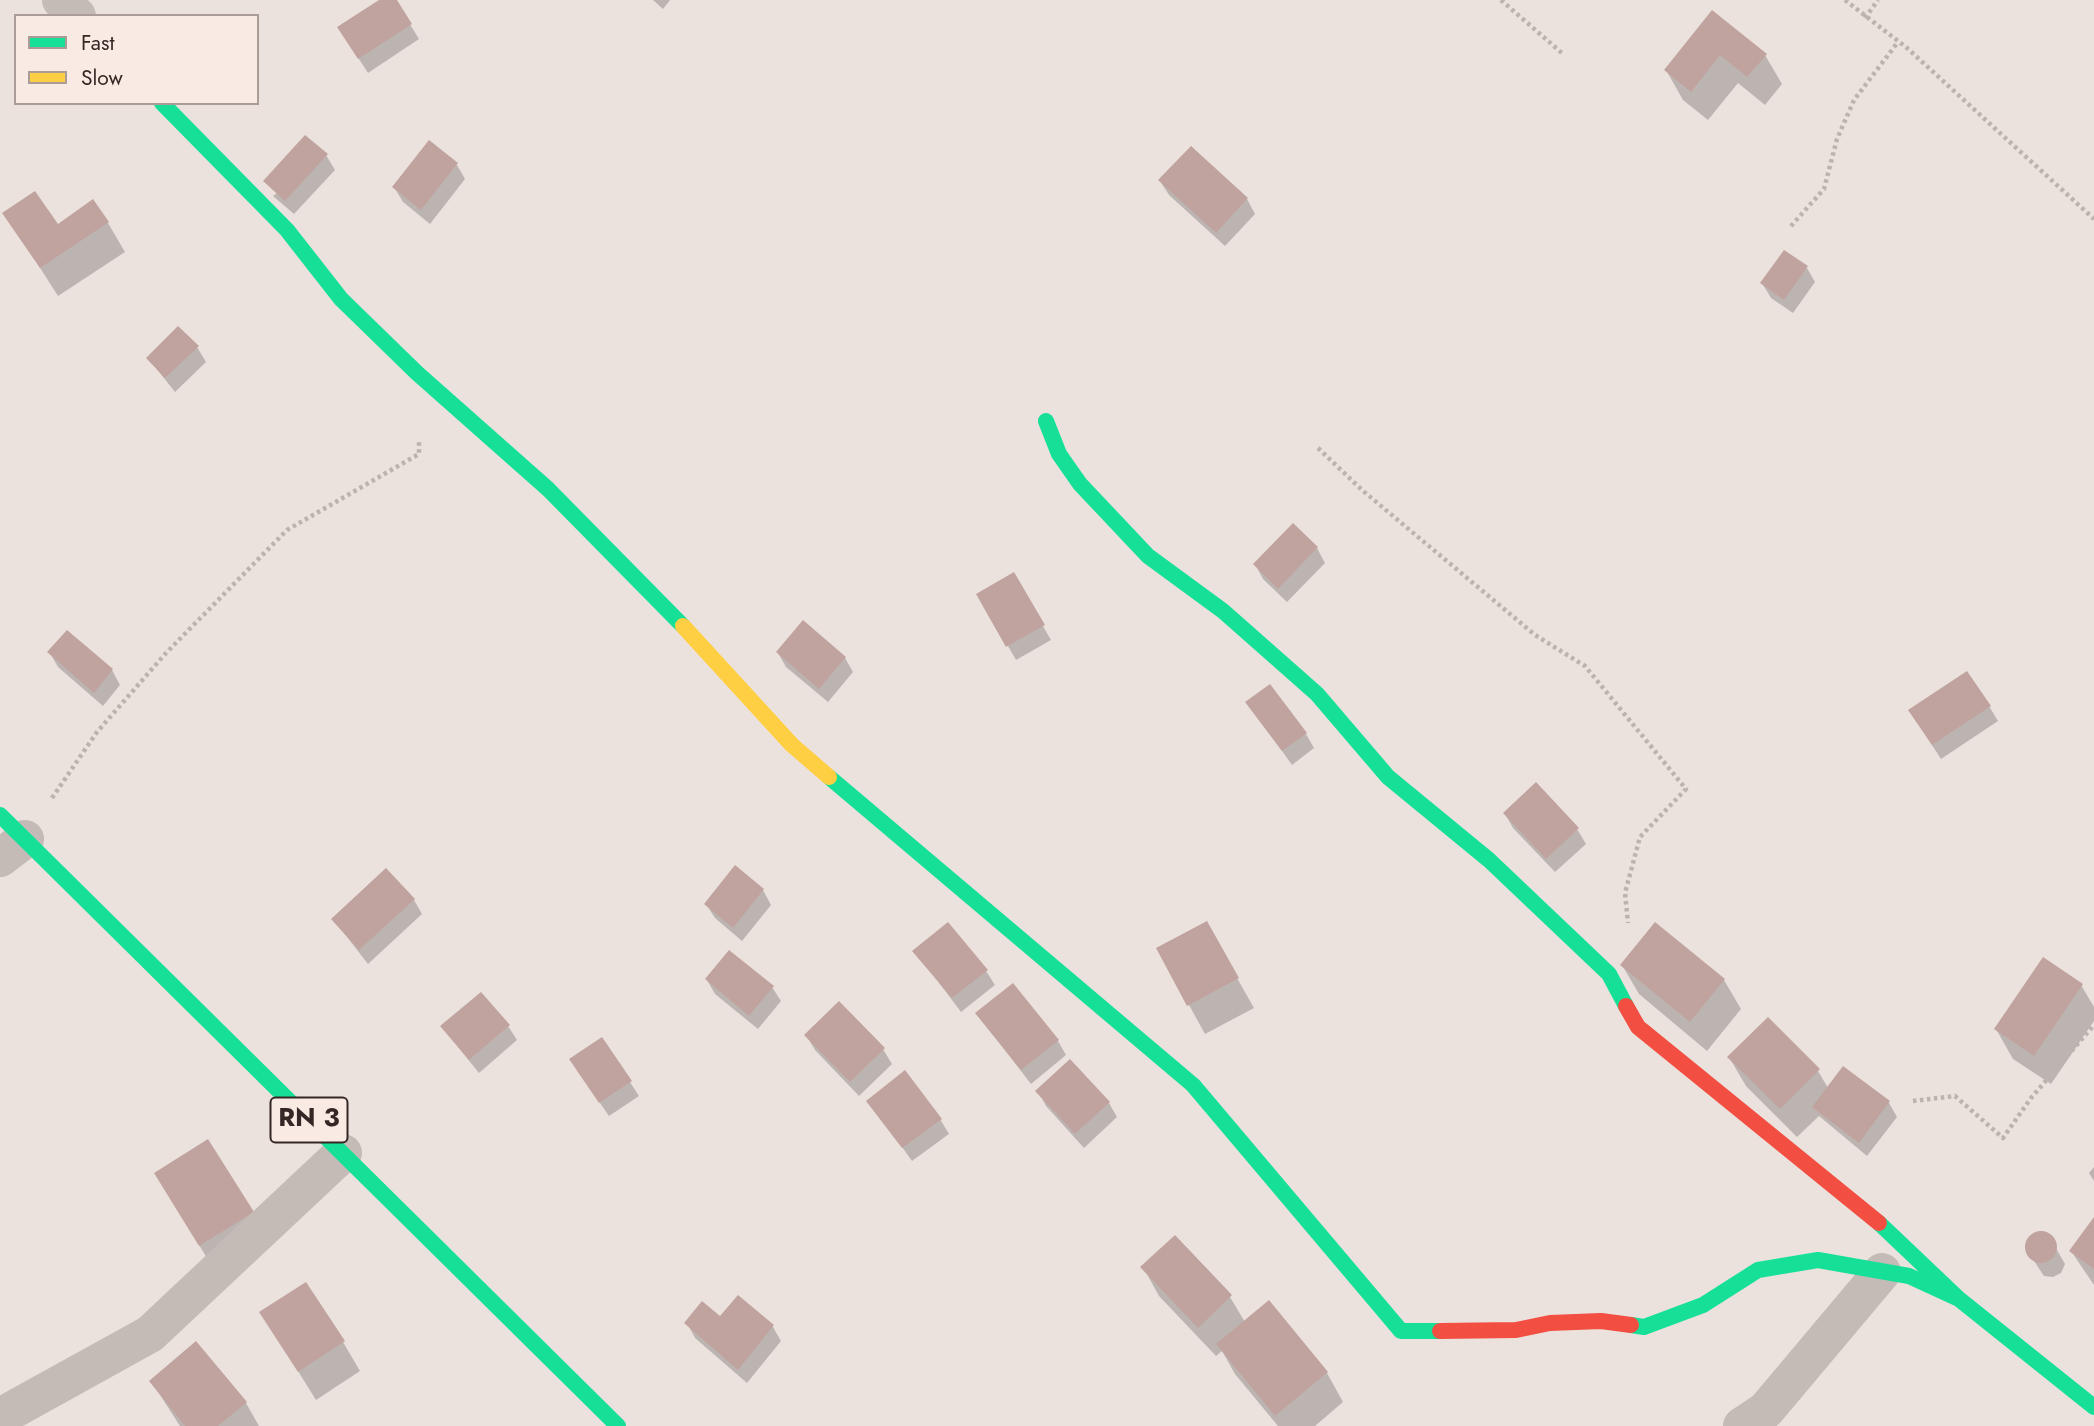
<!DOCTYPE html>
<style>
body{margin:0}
#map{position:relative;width:2094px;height:1426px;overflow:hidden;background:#ebe2dd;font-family:Jost,sans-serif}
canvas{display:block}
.legend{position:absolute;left:14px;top:14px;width:245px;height:91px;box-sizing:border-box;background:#f9ebe3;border:2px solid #aa9d97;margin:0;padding:9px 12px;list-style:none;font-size:21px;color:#342725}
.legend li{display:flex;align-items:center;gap:14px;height:35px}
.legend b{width:35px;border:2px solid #aa9d97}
</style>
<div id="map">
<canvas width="2094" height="1426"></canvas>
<ul class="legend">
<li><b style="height:9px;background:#16e098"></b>Fast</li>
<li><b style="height:9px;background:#ffcf43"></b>Slow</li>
</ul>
</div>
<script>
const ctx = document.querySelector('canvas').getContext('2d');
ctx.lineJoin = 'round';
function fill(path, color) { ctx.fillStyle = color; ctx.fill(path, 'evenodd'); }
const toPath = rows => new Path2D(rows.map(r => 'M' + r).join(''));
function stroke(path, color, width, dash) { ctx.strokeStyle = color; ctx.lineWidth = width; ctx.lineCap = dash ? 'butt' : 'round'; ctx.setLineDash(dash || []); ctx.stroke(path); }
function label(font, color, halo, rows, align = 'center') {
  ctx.font = font + ' Jost,sans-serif'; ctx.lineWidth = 5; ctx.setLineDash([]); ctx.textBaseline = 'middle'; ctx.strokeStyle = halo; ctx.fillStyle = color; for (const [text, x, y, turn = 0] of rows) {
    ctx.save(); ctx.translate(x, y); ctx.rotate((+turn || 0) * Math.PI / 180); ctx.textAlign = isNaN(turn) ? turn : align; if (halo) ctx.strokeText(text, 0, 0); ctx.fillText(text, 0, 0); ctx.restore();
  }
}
const shadow = toPath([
 [382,0,395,0,419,39,368,73,348,42],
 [653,0,670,0,663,9],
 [1712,13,1765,55,1782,84,1765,105,1738,83,1708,120,1683,100,1666,70],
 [326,155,335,170,294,214,273,196],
 [457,165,465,179,430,224,403,202,394,187],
 [1160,181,1247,199,1255,214,1225,246,1169,195],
 [5,213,57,227,108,223,125,252,58,296],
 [1807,268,1815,282,1793,313,1771,298,1762,283],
 [197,347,206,362,175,392,148,358],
 [1317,548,1325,563,1287,602,1263,579,1255,564],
 [1013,574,1051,640,1016,660,978,594],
 [67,633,112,670,120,685,103,706,58,667,50,653],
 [778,653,845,658,853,672,828,702,786,667],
 [1248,703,1306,734,1314,748,1292,765],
 [1989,706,1998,721,1941,759,1919,725],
 [1505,814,1577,829,1586,844,1555,872,1513,828],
 [763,890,771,905,742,941,715,918,706,904],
 [414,900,422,914,368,964,333,919],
 [1206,923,1254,1008,1205,1034,1189,1005],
 [915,951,986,971,995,985,961,1012],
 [1622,965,1724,980,1741,1009,1707,1051,1639,994],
 [707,980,772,987,781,1001,758,1029,715,994],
 [2081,985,2094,1007,2094,1021,2051,1084,2013,1059,1996,1029],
 [977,1014,1058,1041,1066,1055,1031,1084],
 [508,1026,517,1040,479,1073,442,1027],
 [806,1035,883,1049,892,1064,859,1096,815,1050],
 [1729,1057,1818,1071,1828,1088,1889,1103,1897,1117,1867,1156,1819,1116,1797,1137,1746,1086],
 [580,1074,630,1082,639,1096,609,1116],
 [1038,1091,1109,1103,1117,1117,1084,1148,1046,1106],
 [869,1101,940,1119,949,1134,912,1161],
 [208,1142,269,1242,217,1274,173,1203],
 [2094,1167,2094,1181,2089,1173],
 [2094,1220,2094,1285,2071,1251],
 [2040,1233,2049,1236,2065,1264,2061,1273,2053,1277,2044,1276,2026,1249,2028,1239],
 [1175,1237,1230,1297,1245,1322,1327,1373,1343,1402,1315,1426,1278,1426,1235,1374,1222,1351,1216,1356,1159,1296,1143,1267],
 [262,1313,343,1342,360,1371,316,1400],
 [720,1318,773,1327,781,1341,747,1383,695,1338,687,1323],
 [151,1381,246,1403,259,1426,180,1426]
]);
const building = toPath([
 [379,0,397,0,412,24,358,59,337,27],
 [1712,10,1767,54,1747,77,1720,55,1691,92,1664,70],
 [305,135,328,154,285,201,263,181],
 [429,140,458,163,421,210,392,187],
 [1191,146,1248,198,1216,233,1158,180],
 [35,191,58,224,93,199,109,222,40,268,2,213],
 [1784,250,1808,266,1784,300,1760,283],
 [178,326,199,346,165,378,146,358],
 [1293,523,1318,547,1278,589,1253,564],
 [1014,572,1045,625,1006,647,976,594],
 [803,620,846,657,819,689,776,652],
 [67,630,113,669,94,693,47,652],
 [1967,671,1991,706,1932,745,1908,710],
 [1270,684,1307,733,1282,751,1245,702],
 [1536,782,1579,828,1546,859,1503,813],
 [735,865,764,889,733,928,704,904],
 [386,868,415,899,359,950,331,919],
 [1207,921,1239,978,1187,1006,1156,948],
 [948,922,988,970,952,998,912,951],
 [1655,922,1725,979,1690,1022,1620,965],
 [729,950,774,986,749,1016,705,979],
 [2043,957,2083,984,2034,1056,1994,1029],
 [1013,983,1059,1040,1021,1070,975,1013],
 [481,992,510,1025,469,1060,440,1026],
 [839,1001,885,1048,850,1082,804,1035],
 [1768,1017,1820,1069,1780,1109,1727,1057],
 [602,1037,632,1081,599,1103,569,1059],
 [1070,1059,1110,1102,1075,1134,1035,1091],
 [1843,1066,1890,1101,1859,1143,1812,1107],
 [905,1070,942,1119,902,1148,866,1101],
 [208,1139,254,1212,199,1246,154,1173],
 [2094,1217,2094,1269,2069,1251],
 '2025 1247a16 16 0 1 1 32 0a16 16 0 1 1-32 0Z',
 [1175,1235,1232,1295,1198,1328,1140,1267],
 [306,1282,345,1341,298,1372,259,1312],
 [738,1295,774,1325,738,1370,684,1323,702,1301,720,1316],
 [1269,1300,1328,1372,1275,1416,1216,1344],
 [196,1341,247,1402,218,1426,185,1426,149,1381]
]);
const path = toPath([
 [1501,0,1563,54],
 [1845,0,1907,48,2094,219],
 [1865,18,1878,0],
 [1791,226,1824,189,1837,139,1854,100,1898,42],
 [1318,448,1362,490,1535,635,1585,666,1686,789,1640,837,1625,893,1628,923],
 [52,798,97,732,166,653,287,530,419,454,419,441],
 [1913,1101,1955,1096,2003,1138,2031,1098,2094,1025]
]);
const street = toPath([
 [61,0,77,16],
 [0,858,25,839],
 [0,1417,150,1334,343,1153],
 [1742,1426,1766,1410,1882,1272]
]);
const fast = toPath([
 [162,103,287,230,341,299,417,373,548,489,683,626],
 [1046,421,1059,454,1080,484,1148,556,1223,611,1317,694,1388,777,1489,860,1609,974,1626,1006],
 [829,777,1193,1085,1401,1331,1440,1331],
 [0,815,618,1426],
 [1879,1223,1959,1299,2094,1407],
 [1631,1325,1644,1327,1703,1305,1758,1270,1818,1260,1909,1276,1959,1299]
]);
const slow = toPath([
 [683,626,792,745,829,777]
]);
const jam = toPath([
 [1626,1006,1638,1027,1879,1223],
 [1440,1331,1516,1330,1550,1323,1601,1321,1631,1325]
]);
const shields = [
 [309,1120,77]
];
const shieldNames = [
 ["RN 3",309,1120]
];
fill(shadow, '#0003');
fill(building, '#c0a29e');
stroke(path, '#bcb3af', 4.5, [3.5, 3.5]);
stroke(street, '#c4bab6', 38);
stroke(fast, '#16e098', 16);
stroke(slow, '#ffcf43', 16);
stroke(jam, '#f24e42', 16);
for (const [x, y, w] of shields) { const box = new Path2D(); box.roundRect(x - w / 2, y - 22.5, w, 45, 5); ctx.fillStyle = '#f9ebe3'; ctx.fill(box); stroke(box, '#342725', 2); }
label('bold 26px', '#342725', null, shieldNames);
</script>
